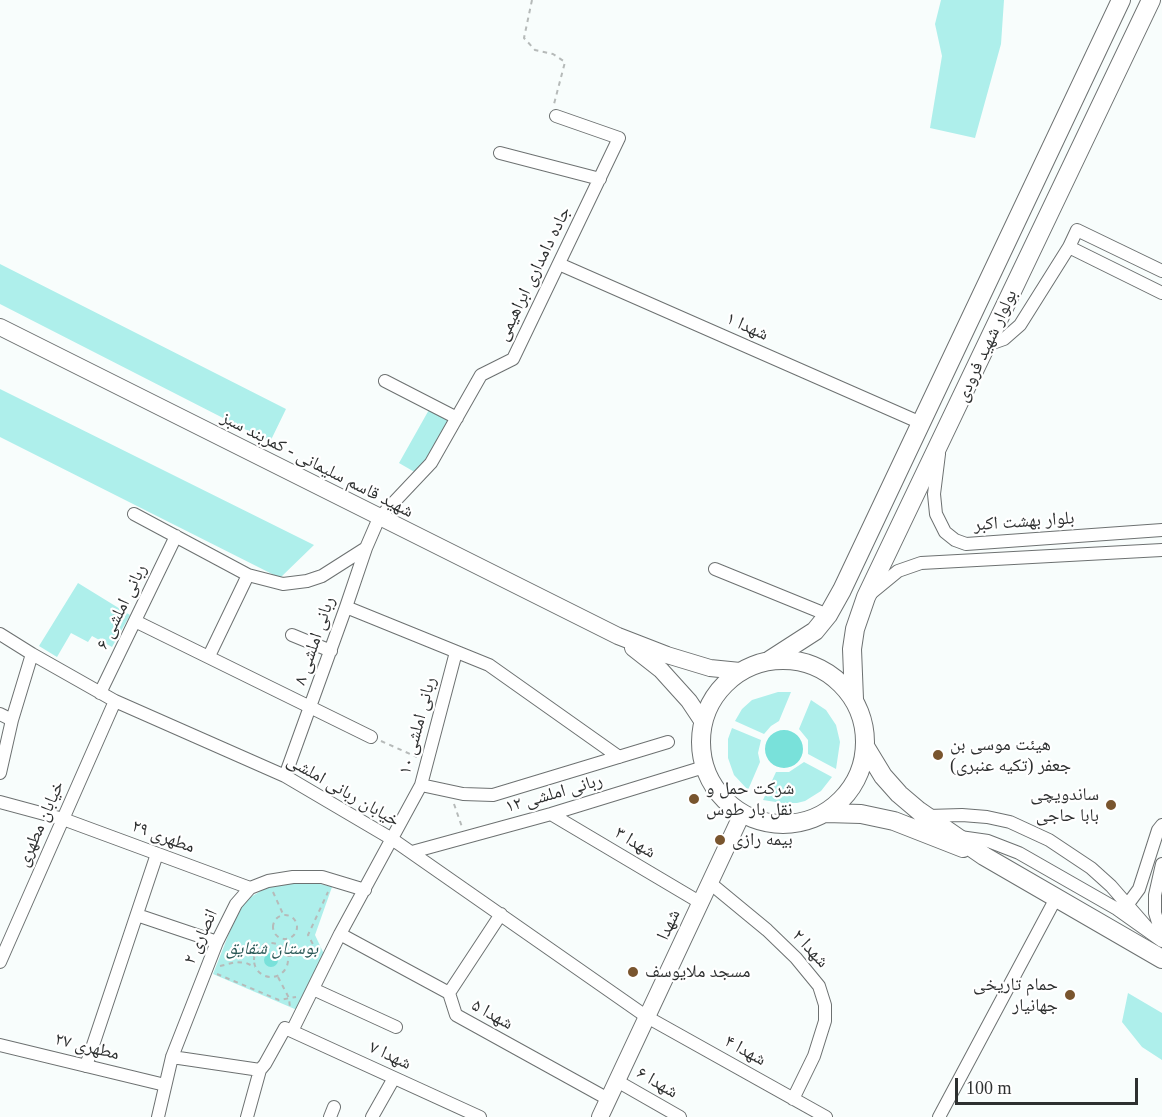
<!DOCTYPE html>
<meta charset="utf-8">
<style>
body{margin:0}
#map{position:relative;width:1162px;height:1117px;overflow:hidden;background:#f8fdfc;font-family:"Times New Roman",serif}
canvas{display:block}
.scale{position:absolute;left:955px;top:1078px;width:183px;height:27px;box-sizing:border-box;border:3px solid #2e3030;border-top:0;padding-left:8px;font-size:18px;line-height:21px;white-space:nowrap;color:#2e3030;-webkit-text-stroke:4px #fff;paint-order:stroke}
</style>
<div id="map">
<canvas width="1162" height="1117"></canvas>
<div class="scale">100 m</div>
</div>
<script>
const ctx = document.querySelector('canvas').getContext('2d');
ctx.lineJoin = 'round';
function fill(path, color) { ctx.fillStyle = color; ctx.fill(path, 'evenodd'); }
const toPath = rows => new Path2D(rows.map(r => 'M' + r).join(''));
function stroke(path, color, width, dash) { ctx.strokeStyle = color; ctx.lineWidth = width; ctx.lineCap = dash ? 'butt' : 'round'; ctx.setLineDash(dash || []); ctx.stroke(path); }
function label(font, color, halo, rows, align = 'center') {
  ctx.font = font + ' "Times New Roman","Noto Naskh Arabic",serif'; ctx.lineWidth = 4.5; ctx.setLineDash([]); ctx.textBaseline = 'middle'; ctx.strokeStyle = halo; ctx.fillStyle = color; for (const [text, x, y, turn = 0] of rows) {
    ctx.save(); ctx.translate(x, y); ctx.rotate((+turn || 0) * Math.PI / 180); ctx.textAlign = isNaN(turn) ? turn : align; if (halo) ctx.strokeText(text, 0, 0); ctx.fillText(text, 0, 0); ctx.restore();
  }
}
const green = toPath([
 [941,0,1004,0,1001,44,975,138,930,128,942,56,935,24],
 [0,264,286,409,270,442,0,304],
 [0,389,314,545,280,578,0,437],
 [430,408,449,419,418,474,399,463],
 [78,583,130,615,112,647,92,636,88,642,71,633,57,657,39,646],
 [778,692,791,692,779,721,771,726,764,734,735,721,742,709,752,700],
 [811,700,826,710,836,725,840,742,836,769,808,754,808,740,799,729],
 [732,728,761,740,758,753,760,762,748,790,734,775,728,758,728,739],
 [804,762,832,777,821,791,805,801,797,803,782,803,763,800,776,772,789,772],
 [308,881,332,887,315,935,324,954,297,1010,213,974,241,903,269,886,289,882],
 [1128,993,1162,1013,1162,1060,1142,1047,1122,1022]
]);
const water = toPath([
 '765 749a19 19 0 1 1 38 0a19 19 0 1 1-38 0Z',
 '264 960a7 7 0 1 1 14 0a7 7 0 1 1-14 0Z'
]);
const path = toPath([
 [532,0,524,38,535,50,553,54,565,62,554,104],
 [381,741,417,757],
 [454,804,462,827],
 [273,892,283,914],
 '273 927a12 12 0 1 1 24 0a12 12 0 1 1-24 0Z',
 '254 960a17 17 0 1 1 34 0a17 17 0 1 1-34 0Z',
 [317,952,308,935,328,892],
 [287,956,317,954],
 [220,966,236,962,246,963,255,967],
 [217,974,279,1000,296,997],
 [278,977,289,998,290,1008]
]);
const minor = toPath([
 [500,153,600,179],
 [1069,247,1162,293],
 [559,264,921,423],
 [987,345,1004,339,1020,325,1069,247,1077,230,1162,271],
 [385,381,457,418],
 [939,454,934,494,936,514,945,532,955,540,966,544,1162,530],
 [134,514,248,575,283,584,307,581,322,576,366,548],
 [715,569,828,615],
 [870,594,898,571,921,563,1162,550],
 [346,607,489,665,619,757],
 [135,621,371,737],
 [0,634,32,654,115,701,285,776,392,839,647,1017,826,1117],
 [292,635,331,651],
 [209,656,248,575],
 [100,693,176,536],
 [0,714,12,720],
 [0,773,12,720,32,654],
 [285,776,346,607,366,548,379,518,431,463,481,375,513,359,619,138,556,116],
 [421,785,463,794,493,795,668,742],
 [0,802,63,819,250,888],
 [551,814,701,903],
 [928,816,962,815,987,817,1010,822,1049,840,1091,868,1111,886,1152,933],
 [960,837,988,841,1019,853,1117,909,1162,941],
 [412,852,551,814,704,767],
 [1162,864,1155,895,1155,913,1162,935],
 [710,883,767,930,796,958,819,986,825,1005,825,1021,814,1056,793,1099],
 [1128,904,1139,889,1158,830,1162,825],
 [137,915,217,942],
 [340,934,449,993,456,1015,608,1099],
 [0,962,115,701],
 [313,989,396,1027],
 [449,993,501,914],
 [292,1031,340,934,421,785,456,652],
 [0,1045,165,1085],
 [172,1057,260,1070],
 [86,1066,157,854],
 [617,1081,680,1117],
 [158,1117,172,1057,217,942,236,904,250,888,268,881,293,877,322,877,365,890],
 [247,1117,260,1070,265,1064,285,1028,480,1117],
 [330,1117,334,1107],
 [372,1117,394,1078],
 [939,1117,1056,898]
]);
const major = toPath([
 [0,327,618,636,667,655,710,668,740,671],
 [633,648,661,670,689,701,703,722],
 [600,1117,742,814]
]);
const highway = toPath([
 '701 742a82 82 0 1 1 164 0a82 82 0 1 1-164 0Z',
 [770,660,815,631,828,615,842,590,1121,0],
 [854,699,852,649,855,629,866,597,1151,0],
 [866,748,883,776,899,794,919,811,984,856,1162,959],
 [826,813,861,814,894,821,963,848]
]);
const markers = [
 [938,755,6,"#79552e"],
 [694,799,6,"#79552e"],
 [1111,805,6,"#79552e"],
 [720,840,6,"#79552e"],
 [633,972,6,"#79552e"],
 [1070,995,6,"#79552e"]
];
const streetNames = [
 ["جاده دامداری ابراهیمی",534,274,-64],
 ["شهدا ۱",747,327,24],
 ["بولوار شهید فرودی",987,346,-65],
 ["شهید قاسم سلیمانی - کمربند سبز",317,465,27],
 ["بلوار بهشت اکبر",1024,522,-4],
 ["ربانی املشی ۶",122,607,-64],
 ["ربانی املشی ۸",315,641,-71],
 ["ربانی املشی ۱۰",418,726,-75],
 ["خیابان ربانی املشی",343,791,30],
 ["ربانی املشی ۱۲",554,794,-16],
 ["خیابان مطهری",41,824,-66],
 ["مطهری ۲۹",163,837,20],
 ["شهدا ۳",635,843,31],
 ["شهدا",669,925,-65],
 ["انصاری ۲",201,937,-66],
 ["شهدا ۲",810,949,47],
 ["شهدا ۵",492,1015,29],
 ["مطهری ۲۷",87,1047,14],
 ["شهدا ۴",745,1051,29],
 ["شهدا ۷",390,1056,25],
 ["شهدا ۶",657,1083,30]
];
const poiNames = [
 ["هيئت موسی بن",950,745],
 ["جعفر (تکیه عنبری)",950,766],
 ["شرکت حمل و",706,789],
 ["نقل بار طوس",706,810],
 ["ساندویچی",1099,795,"right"],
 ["بابا حاجی",1099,816,"right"],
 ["بیمه رازی",732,840],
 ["مسجد ملایوسف",645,972],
 ["حمام تاریخی",1058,985,"right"],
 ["جهانیار",1058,1006,"right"]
];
const parkNames = [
 ["بوستان شقایق",272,949]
];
fill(green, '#aeefeb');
fill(water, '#79e1da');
stroke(minor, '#6d7171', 14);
stroke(major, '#6d7171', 18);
stroke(highway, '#6d7171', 20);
stroke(path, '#b6bab9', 2, [4.5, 4.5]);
stroke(minor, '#fff', 12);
stroke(major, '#fff', 16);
stroke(highway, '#fff', 18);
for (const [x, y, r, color] of markers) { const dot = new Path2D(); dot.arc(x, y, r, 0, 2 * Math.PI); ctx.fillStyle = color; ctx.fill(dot); stroke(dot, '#fff', 2); }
label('18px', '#2e3030', '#fff', streetNames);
label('18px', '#2e3030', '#fff', poiNames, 'left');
label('italic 18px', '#295755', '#fff', parkNames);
</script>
